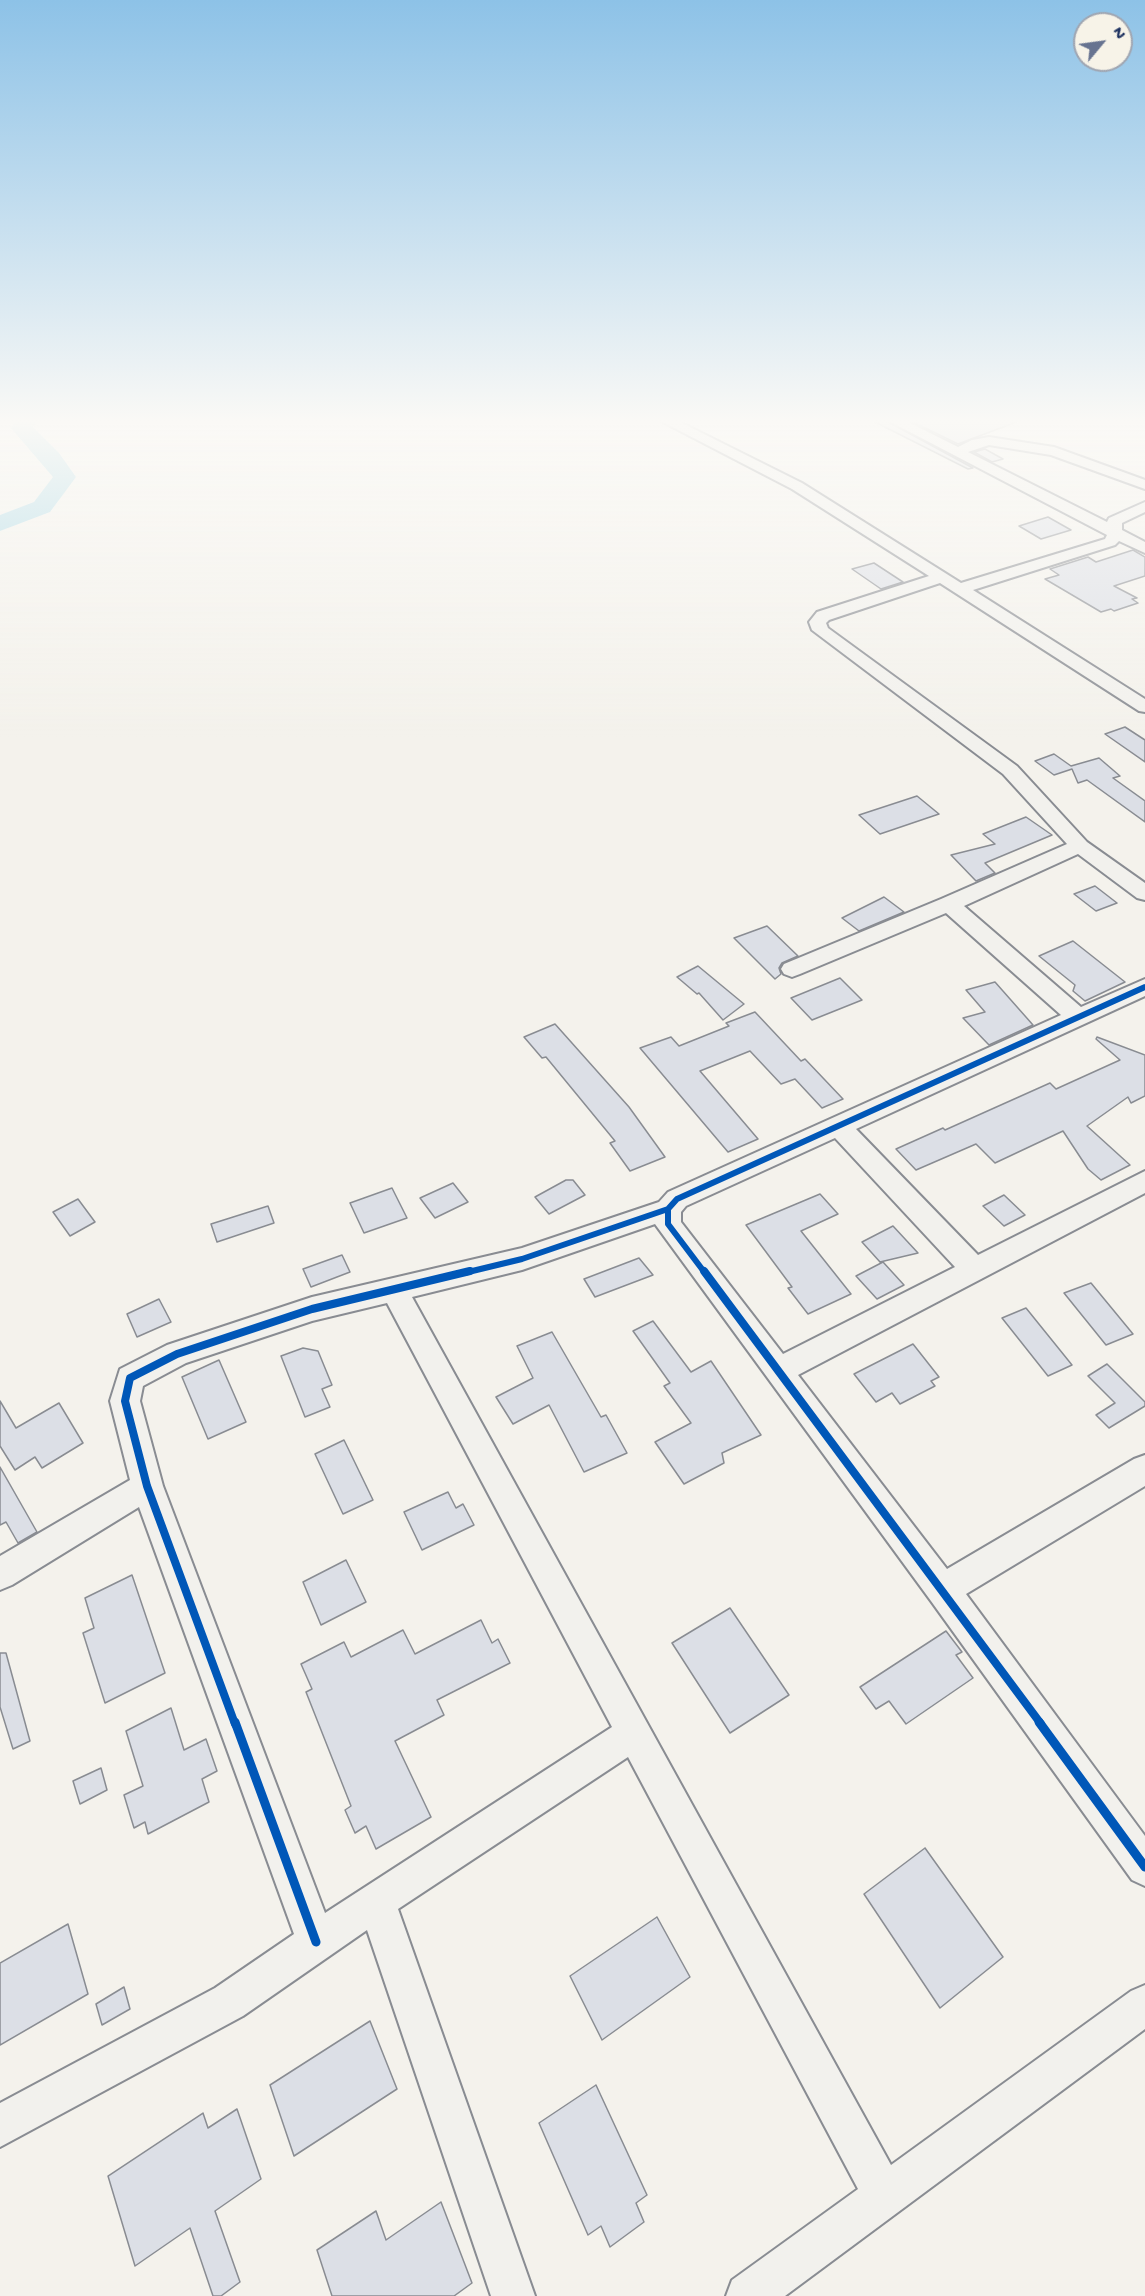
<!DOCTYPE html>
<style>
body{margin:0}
#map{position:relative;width:1145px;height:2296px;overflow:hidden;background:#f4f2ec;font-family:"Gochi Hand",sans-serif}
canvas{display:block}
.north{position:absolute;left:1073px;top:12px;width:60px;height:60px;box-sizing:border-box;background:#f7f3e8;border:2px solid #9fa5b1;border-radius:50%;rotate:61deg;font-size:16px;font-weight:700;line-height:24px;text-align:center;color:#1b2f5e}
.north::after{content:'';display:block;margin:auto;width:21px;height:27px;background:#677390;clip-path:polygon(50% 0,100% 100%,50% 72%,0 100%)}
</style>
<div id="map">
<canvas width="1145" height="2296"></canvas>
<div class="north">N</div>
</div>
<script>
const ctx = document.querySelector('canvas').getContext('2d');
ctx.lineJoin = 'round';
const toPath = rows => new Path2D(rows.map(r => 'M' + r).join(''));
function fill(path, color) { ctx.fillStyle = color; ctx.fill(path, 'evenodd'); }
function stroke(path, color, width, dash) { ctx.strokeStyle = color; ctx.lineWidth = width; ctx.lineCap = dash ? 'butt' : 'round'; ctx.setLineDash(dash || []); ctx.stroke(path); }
const river = toPath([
 [18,418,40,418,33,427,59,453,76,477,50,512,0,531,0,515,34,502,53,477,11,428,18,418]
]);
const building = toPath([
 [867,418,881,418,973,468,968,469,867,418],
 [905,418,1027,418,958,444,905,418],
 [985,449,1003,459,992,462,974,452,985,449],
 [1048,517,1071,530,1041,539,1019,526,1048,517],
 [1133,550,1145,557,1145,576,1114,586,1137,598,1132,599,1138,603,1114,611,1111,609,1101,612,1045,579,1059,575,1050,569,1088,557,1096,562,1133,550],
 [874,563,903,582,881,589,852,569,874,563],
 [1125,727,1145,740,1145,762,1105,734,1125,727],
 [1054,754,1071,766,1099,758,1120,776,1113,778,1145,801,1145,822,1087,780,1078,783,1072,769,1054,775,1035,761,1054,754],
 [917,796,939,814,880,834,859,815,917,796],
 [1026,817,1052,835,985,863,995,873,976,881,951,855,995,844,983,834,1026,817],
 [1095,886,1117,903,1096,911,1074,894,1095,886],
 [884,897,904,912,859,931,842,918,884,897],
 [767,926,798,956,782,963,779,968,781,974,775,979,734,938,767,926],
 [1073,941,1125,982,1085,1001,1073,991,1075,985,1039,956,1073,941],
 [698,966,744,1004,723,1020,699,993,697,994,677,977,698,966],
 [840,978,862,1000,812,1020,791,998,840,978],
 [995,982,1033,1025,989,1045,963,1018,985,1012,966,990,995,982],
 [755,1012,801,1061,805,1059,843,1099,822,1108,795,1079,781,1084,750,1051,700,1071,758,1139,728,1152,640,1048,671,1037,679,1046,729,1026,726,1023,755,1012],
 [555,1024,629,1107,665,1157,630,1171,610,1143,615,1141,546,1057,542,1058,524,1037,555,1024],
 [1097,1037,1145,1055,1145,1096,1131,1103,1128,1097,1087,1126,1130,1165,1101,1180,1088,1169,1063,1131,995,1163,976,1144,916,1170,896,1149,943,1128,945,1130,1050,1083,1056,1089,1120,1060,1096,1039,1097,1037],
 [566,1180,573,1180,585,1195,549,1214,535,1197,566,1180],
 [453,1183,468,1202,435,1218,420,1198,453,1183],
 [392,1188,407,1218,364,1233,350,1203,392,1188],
 [820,1194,838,1214,801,1231,851,1294,808,1314,788,1288,792,1287,746,1225,820,1194],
 [1004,1195,1025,1215,1004,1226,983,1206,1004,1195],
 [78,1199,95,1222,70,1236,53,1212,78,1199],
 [268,1206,274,1223,217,1242,211,1224,268,1206],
 [893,1226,918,1253,880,1262,862,1242,893,1226],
 [342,1255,350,1272,311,1287,303,1269,342,1255],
 [639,1258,653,1275,595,1297,584,1279,639,1258],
 [883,1262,904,1285,877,1299,856,1276,883,1262],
 [1091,1283,1133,1334,1106,1345,1064,1293,1091,1283],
 [159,1299,171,1322,137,1337,127,1314,159,1299],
 [1026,1308,1072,1365,1048,1376,1002,1318,1026,1308],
 [653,1321,691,1372,711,1361,761,1435,722,1453,724,1463,684,1484,655,1442,691,1423,664,1386,670,1383,633,1331,653,1321],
 [552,1332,601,1417,606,1415,627,1453,584,1472,549,1405,513,1424,496,1397,533,1378,517,1346,552,1332],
 [913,1344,939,1377,931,1381,935,1386,900,1404,892,1393,876,1402,854,1374,913,1344],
 [303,1348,318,1351,332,1385,322,1389,330,1407,305,1417,281,1356,303,1348],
 [219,1360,246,1422,208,1439,182,1377,219,1360],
 [1107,1364,1145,1402,1145,1406,1109,1428,1096,1415,1115,1403,1088,1376,1107,1364],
 [0,1401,16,1428,59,1403,83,1443,42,1468,35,1457,15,1470,0,1446,0,1401],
 [344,1440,373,1500,343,1514,315,1454,344,1440],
 [0,1467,37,1532,18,1543,6,1522,0,1525,0,1467],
 [448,1492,456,1508,463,1504,474,1525,422,1550,404,1512,448,1492],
 [346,1560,366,1602,321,1625,303,1582,346,1560],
 [132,1575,165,1673,105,1703,83,1633,94,1628,85,1598,132,1575],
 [730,1608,789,1695,730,1733,672,1643,730,1608],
 [481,1620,492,1643,498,1639,510,1663,437,1700,444,1715,395,1741,431,1817,376,1849,366,1826,355,1833,345,1810,351,1806,306,1692,312,1689,301,1664,344,1642,351,1657,403,1630,415,1654,481,1620],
 [946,1631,962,1652,956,1655,973,1678,906,1724,889,1701,876,1709,860,1687,946,1631],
 [0,1653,6,1653,30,1741,13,1749,0,1707,0,1653],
 [171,1708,184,1750,206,1739,217,1771,202,1779,209,1802,148,1834,145,1822,134,1828,124,1795,143,1786,126,1731,171,1708],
 [101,1768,107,1790,80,1804,73,1781,101,1768],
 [925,1848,1003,1957,940,2008,864,1894,925,1848],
 [657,1917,690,1977,602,2040,570,1976,657,1917],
 [68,1924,88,1994,0,2045,0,1963,68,1924],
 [124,1987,130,2009,102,2025,96,2004,124,1987],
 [370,2021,397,2089,294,2156,270,2085,370,2021],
 [596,2085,647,2195,636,2203,644,2222,610,2247,601,2226,588,2235,539,2123,596,2085],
 [237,2109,261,2179,215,2211,240,2282,221,2296,213,2296,190,2228,135,2266,108,2176,203,2113,208,2128,237,2109],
 [441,2202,472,2283,454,2296,332,2296,317,2250,376,2211,386,2240,441,2202]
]);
const minor = toPath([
 [655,418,672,418,802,483,961,583,1105,539,1107,535,883,418,900,418,958,447,972,440,989,437,1054,447,1145,480,1145,489,1051,455,989,445,968,452,1107,522,1109,518,1145,502,1145,512,1122,523,1122,530,1145,542,1145,553,1119,541,1115,545,973,590,1145,699,1145,712,1139,711,940,583,829,620,826,623,828,628,1017,766,1087,842,1145,883,1145,900,1137,898,1078,854,964,906,1081,1007,1145,979,1145,996,856,1129,978,1255,1145,1171,1145,1193,798,1375,947,1569,1134,1459,1145,1455,1145,1486,966,1594,1145,1836,1145,1886,1132,1880,931,1601,655,1224,522,1270,412,1297,891,2165,1131,1991,1145,1985,1145,2029,785,2296,726,2296,732,2280,858,2189,628,1757,398,1909,535,2296,491,2296,367,1930,243,2016,0,2147,0,2103,215,1988,294,1934,139,1507,12,1585,0,1590,0,1556,130,1480,110,1401,120,1369,167,1345,312,1297,522,1248,659,1202,668,1192,1061,1015,946,913,800,974,792,977,784,974,781,969,784,964,941,899,1067,844,1003,774,812,630,809,622,817,612,929,576,792,489,655,418],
 [835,1138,955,1267,783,1354,681,1222,681,1212,686,1206,835,1138],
 [387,1303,612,1727,325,1913,163,1486,140,1401,143,1386,186,1363,312,1321,387,1303]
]);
const cyclewayFar2 = toPath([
 [464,1273,522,1259,668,1209],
 [705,1273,668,1224,668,1209,677,1199,1145,987]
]);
const cyclewayFar1 = toPath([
 [704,1271,1041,1724],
 [235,1724,147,1486,125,1401,130,1378,177,1354,312,1309,470,1271]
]);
const cycleway = toPath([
 [235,1722,316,1942],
 [1039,1722,1145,1867]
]);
fill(river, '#a4d7e6');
fill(building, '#dcdfe6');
stroke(building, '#898c92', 1.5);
stroke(minor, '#898c92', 4);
fill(minor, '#f2f1ed');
stroke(cyclewayFar2, '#0057b8', 6);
stroke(cyclewayFar1, '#0057b8', 8);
stroke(cycleway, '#0057b8', 9);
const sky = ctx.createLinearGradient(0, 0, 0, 739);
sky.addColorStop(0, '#8dc2e7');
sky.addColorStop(0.57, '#faf9f6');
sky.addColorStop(1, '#faf9f600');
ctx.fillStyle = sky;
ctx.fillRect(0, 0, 1145, 739);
</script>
